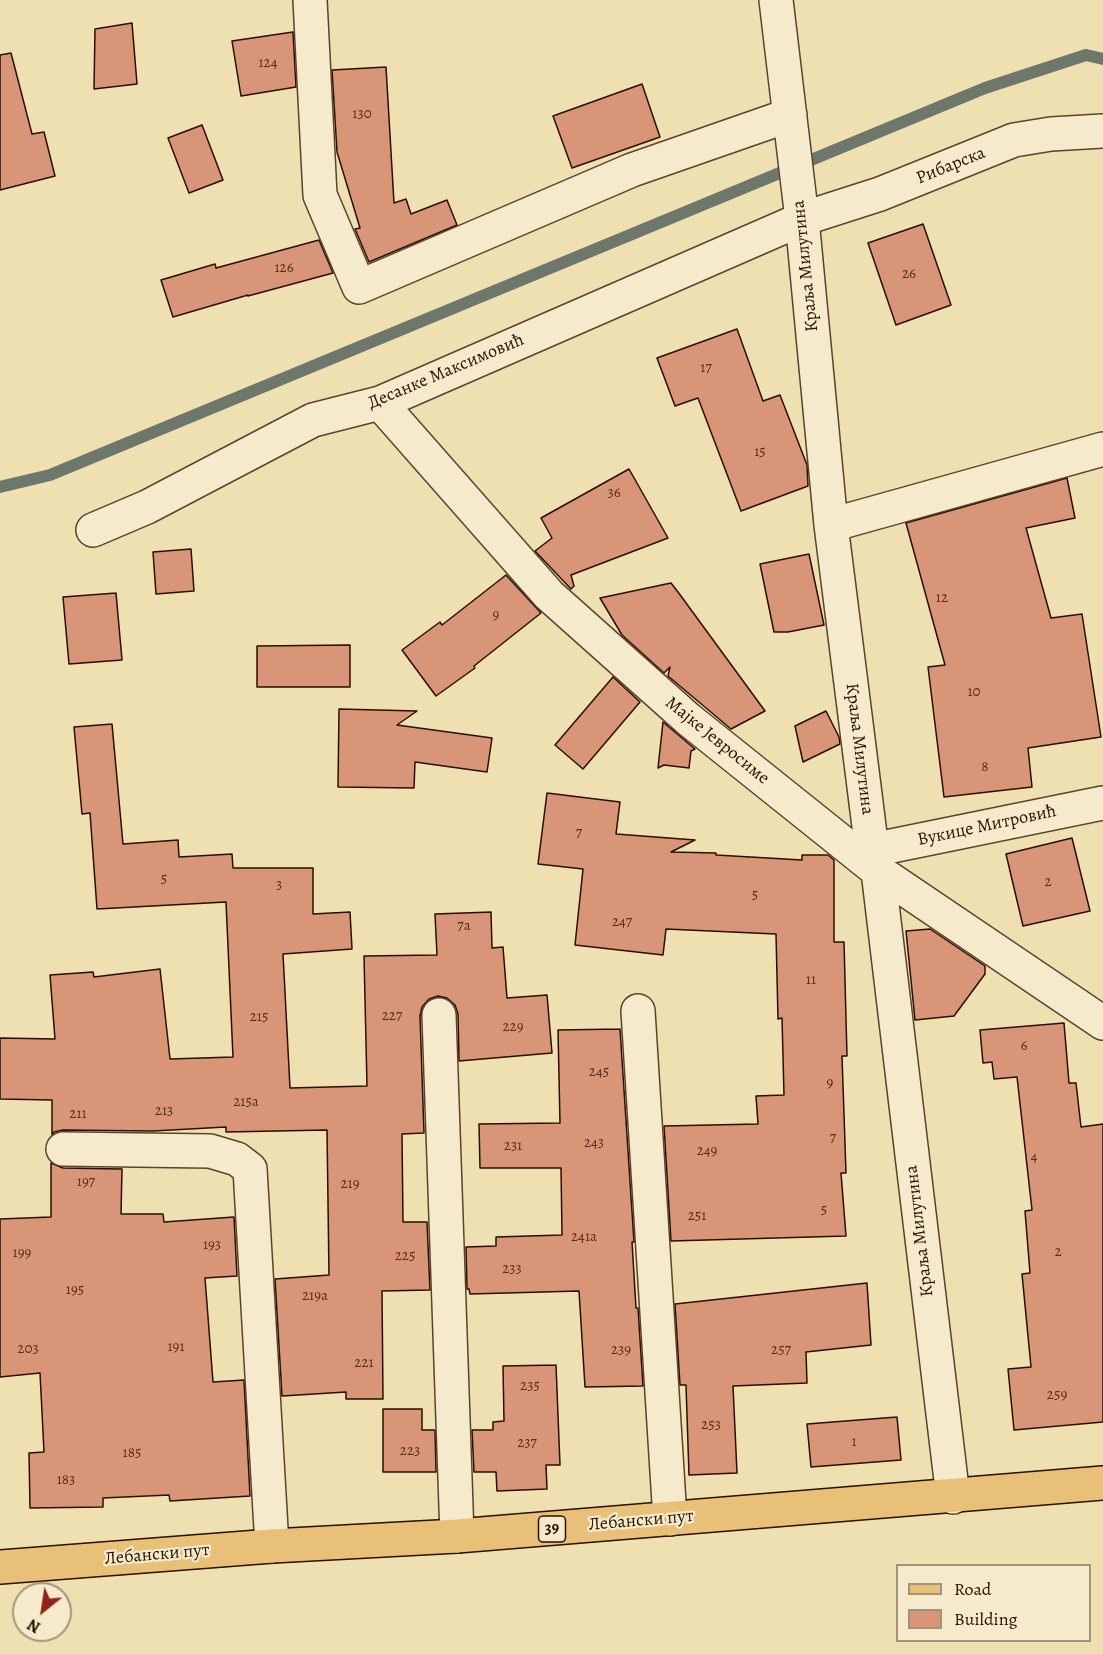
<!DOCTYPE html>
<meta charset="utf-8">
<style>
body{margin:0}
#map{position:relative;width:1103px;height:1654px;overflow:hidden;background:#efe0b1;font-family:Alegreya,serif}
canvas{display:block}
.legend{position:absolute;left:896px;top:1564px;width:195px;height:78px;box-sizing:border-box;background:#f5ebcc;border:2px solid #a3937a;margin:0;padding:8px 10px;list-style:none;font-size:18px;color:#290f00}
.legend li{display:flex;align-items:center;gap:12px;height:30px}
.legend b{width:30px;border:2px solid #a3937a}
.north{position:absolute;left:12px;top:1582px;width:60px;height:60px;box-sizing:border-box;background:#f5ebcc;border:2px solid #a3937a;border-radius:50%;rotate:210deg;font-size:16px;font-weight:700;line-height:24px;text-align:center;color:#290f00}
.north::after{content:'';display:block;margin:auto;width:21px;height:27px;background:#8f2418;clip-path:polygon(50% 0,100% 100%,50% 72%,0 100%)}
</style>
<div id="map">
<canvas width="1103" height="1654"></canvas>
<ul class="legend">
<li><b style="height:8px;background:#e8c078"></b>Road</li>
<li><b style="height:16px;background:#d99578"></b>Building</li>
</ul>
<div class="north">N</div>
</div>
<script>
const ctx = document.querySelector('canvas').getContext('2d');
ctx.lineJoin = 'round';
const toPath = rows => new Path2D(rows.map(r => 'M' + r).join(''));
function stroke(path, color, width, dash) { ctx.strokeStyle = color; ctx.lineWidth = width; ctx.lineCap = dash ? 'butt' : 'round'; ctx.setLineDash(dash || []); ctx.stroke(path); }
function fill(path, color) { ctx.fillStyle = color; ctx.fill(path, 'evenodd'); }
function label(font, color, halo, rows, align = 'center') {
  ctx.font = font + ' Alegreya,serif'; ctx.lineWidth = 4.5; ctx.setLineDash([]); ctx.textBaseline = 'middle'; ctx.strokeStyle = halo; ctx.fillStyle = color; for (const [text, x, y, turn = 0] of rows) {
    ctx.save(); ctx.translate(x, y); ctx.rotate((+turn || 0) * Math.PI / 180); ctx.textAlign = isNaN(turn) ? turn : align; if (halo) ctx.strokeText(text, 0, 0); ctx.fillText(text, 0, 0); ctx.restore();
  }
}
const stream = toPath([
 [0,487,50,475,985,88,1086,55,1103,59]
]);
const building = toPath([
 [132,23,137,84,94,89,95,29,132,23],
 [293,32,296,87,241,96,232,41,293,32],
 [11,53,32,134,44,132,55,176,0,190,0,55,11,53],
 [386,67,394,203,406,199,411,214,447,200,457,225,369,262,355,229,360,228,337,152,332,70,386,67],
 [642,84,660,137,572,168,553,116,642,84],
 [202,125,223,180,189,193,168,138,202,125],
 [923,224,951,305,896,325,868,243,923,224],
 [319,240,333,273,248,296,248,295,173,317,161,280,215,264,216,268,319,240],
 [737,329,763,401,780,395,807,465,808,486,741,511,698,398,675,406,657,358,737,329],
 [629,469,668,538,571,575,574,586,571,589,535,551,552,538,541,518,629,469],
 [1067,478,1075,518,1026,528,1051,618,1082,614,1101,737,1028,748,1032,787,944,797,928,667,945,665,906,523,1067,478],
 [191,549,194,591,156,594,153,552,191,549],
 [809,554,824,625,788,632,774,632,760,564,809,554],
 [506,575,541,613,474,666,475,668,436,696,402,650,440,622,442,625,506,575],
 [671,583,678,592,765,711,731,729,668,676,670,667,664,673,622,635,600,598,671,583],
 [116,593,122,660,69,664,63,597,116,593],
 [350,645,350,687,257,687,257,646,350,645],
 [613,677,640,702,583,769,555,745,613,677],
 [339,709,417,711,397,725,492,738,487,772,415,762,414,788,338,787,339,709],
 [826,711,839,737,840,744,803,762,795,726,826,711],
 [663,722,695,749,691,751,689,768,664,765,658,768,663,722],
 [112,724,123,844,178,840,179,857,232,854,233,868,313,868,313,914,350,912,352,949,283,954,290,1088,367,1086,364,956,437,955,435,914,491,912,492,948,503,947,507,998,547,995,552,1053,459,1061,458,1014,455,1005,447,998,438,996,429,999,422,1007,420,1016,424,1133,402,1134,403,1222,427,1222,430,1290,382,1291,383,1399,346,1399,346,1392,282,1396,275,1279,329,1275,327,1130,226,1132,226,1127,153,1131,63,1130,54,1132,52,1135,52,1100,0,1099,0,1038,55,1039,50,975,93,972,94,977,160,969,170,1059,233,1057,226,902,97,909,90,813,82,814,74,727,112,724],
 [547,793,620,802,616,834,695,840,671,852,716,853,716,855,802,860,802,855,828,855,834,860,834,942,844,942,847,1056,842,1056,846,1173,841,1173,846,1236,671,1241,664,1126,758,1124,756,1096,784,1095,782,1018,778,1019,776,934,666,929,663,955,575,945,583,869,538,864,547,793],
 [1072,838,1090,911,1023,926,1006,854,1072,838],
 [930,929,985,966,985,974,954,1016,915,1020,906,931,930,929],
 [1064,1023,1069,1083,1076,1083,1081,1127,1103,1124,1103,1422,1014,1430,1008,1369,1031,1367,1022,1274,1030,1273,1025,1211,1032,1210,1017,1077,994,1079,992,1062,983,1063,980,1030,1064,1023],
 [620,1029,634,1242,632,1242,636,1308,638,1308,643,1386,585,1387,579,1291,470,1294,469,1289,467,1289,466,1247,496,1246,496,1237,562,1235,561,1168,480,1168,479,1124,560,1123,558,1030,620,1029],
 [51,1163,63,1168,122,1169,121,1214,163,1214,164,1222,234,1217,237,1276,205,1278,213,1382,244,1380,250,1496,170,1501,169,1495,103,1498,103,1507,30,1508,29,1453,44,1452,40,1373,0,1377,0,1219,51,1217,51,1163],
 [867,1283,871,1345,806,1352,807,1383,733,1386,737,1473,689,1475,686,1385,680,1385,675,1304,867,1283],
 [556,1365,560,1465,546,1465,547,1489,497,1491,496,1472,474,1472,472,1430,493,1430,493,1422,504,1421,503,1366,556,1365],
 [383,1409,422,1409,422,1430,435,1430,436,1472,383,1472,383,1409],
 [897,1417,901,1460,811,1467,807,1424,897,1417]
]);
const street = toPath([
 [310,0,320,195,359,287,632,170,790,115],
 [776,0,802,219,831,525,872,850,878,871,953,1497],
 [380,403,549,595,688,719,878,871,1103,1023],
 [831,525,1103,449],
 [93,530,147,507,313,420,380,403,802,219,880,194,1014,140,1051,134,1103,131],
 [872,850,1103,803],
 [638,1011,670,1519],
 [439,1015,457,1536],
 [63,1149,210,1151,237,1159,250,1169,272,1546]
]);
const primary = toPath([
 [0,1567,272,1546,457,1536,1103,1483]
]);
const numberNames = [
 ["124",268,63],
 ["130",362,114],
 ["126",284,268],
 ["26",909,274],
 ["17",706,368],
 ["15",760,452],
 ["36",614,493],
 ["12",942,598],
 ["9",496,615],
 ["10",974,692],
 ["8",985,767],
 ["7",579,833],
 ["5",164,879],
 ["2",1048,882],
 ["3",279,885],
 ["5",755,895],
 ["247",622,922],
 ["7a",464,926],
 ["11",811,980],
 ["227",392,1016],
 ["215",259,1017],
 ["229",513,1027],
 ["6",1024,1046],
 ["245",599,1072],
 ["9",830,1083],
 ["215a",246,1102],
 ["213",164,1111],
 ["211",78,1114],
 ["7",833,1138],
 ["243",594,1143],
 ["231",513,1146],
 ["249",707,1151],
 ["4",1034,1157],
 ["197",86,1182],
 ["219",350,1184],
 ["5",824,1210],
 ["251",697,1216],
 ["241a",584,1237],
 ["193",212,1245],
 ["2",1058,1252],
 ["199",22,1253],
 ["225",405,1256],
 ["233",512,1269],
 ["195",75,1290],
 ["219a",315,1296],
 ["191",176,1347],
 ["203",28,1349],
 ["239",621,1350],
 ["257",781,1350],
 ["221",364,1363],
 ["235",530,1386],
 ["259",1057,1395],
 ["253",711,1425],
 ["1",854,1442],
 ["237",527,1443],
 ["223",410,1451],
 ["185",132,1453],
 ["183",66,1480]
];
const shields = [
 [552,1529,27]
];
const shieldNames = [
 ["39",552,1529]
];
const streetNames = [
 ["Рибарска",951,166,-22],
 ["Краља Милутина",806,266,-96],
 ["Десанке Максимовић",446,372,-23],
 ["Мајке Јевросиме",717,741,39],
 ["Краља Милутина",859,749,83],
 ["Вукице Митровић",987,826,-12],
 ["Краља Милутина",920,1231,-97],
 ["Лебански пут",641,1521,-5],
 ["Лебански пут",157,1555,-5]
];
stroke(stream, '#6d776b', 12);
fill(building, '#d99578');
stroke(building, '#290f00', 1.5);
stroke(street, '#5a432c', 36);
stroke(primary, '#290f00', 36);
stroke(street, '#f5ebcc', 33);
stroke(primary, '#e8c078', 33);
label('15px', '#55301e', null, numberNames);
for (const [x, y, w] of shields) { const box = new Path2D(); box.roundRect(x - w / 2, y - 13, w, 26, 4.5); ctx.fillStyle = '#f5ebcc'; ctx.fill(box); stroke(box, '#290f00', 1.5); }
label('bold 16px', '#290f00', null, shieldNames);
label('18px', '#290f00', '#f5ebcc', streetNames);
</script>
